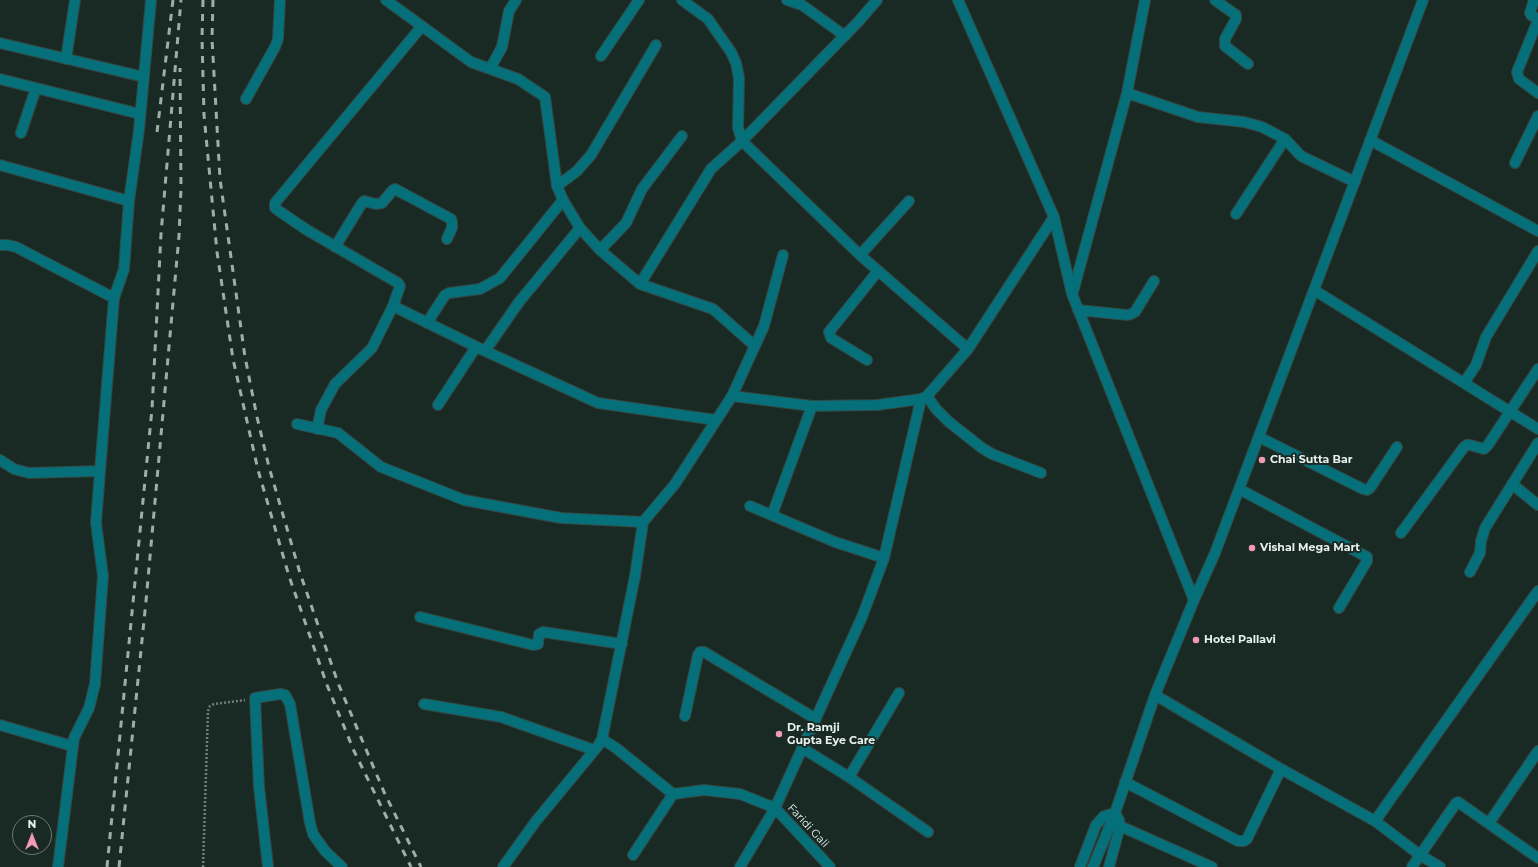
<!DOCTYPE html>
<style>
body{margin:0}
#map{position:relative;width:1538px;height:867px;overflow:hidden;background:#192a25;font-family:Montserrat,sans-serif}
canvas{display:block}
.north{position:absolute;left:12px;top:815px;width:40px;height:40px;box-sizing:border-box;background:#192a25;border:1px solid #6b7a75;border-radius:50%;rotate:0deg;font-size:11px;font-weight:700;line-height:16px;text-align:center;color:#e7f2ee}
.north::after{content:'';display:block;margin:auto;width:14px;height:18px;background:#f19ab1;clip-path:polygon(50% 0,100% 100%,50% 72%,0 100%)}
</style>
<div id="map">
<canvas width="1538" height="867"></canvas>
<div class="north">N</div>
</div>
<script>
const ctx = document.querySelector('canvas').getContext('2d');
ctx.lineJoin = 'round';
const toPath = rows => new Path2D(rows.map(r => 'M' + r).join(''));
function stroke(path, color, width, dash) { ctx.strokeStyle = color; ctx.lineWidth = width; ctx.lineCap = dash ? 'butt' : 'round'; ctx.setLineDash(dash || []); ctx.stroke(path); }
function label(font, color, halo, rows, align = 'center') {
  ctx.font = font + ' Montserrat,sans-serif'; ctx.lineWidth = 4; ctx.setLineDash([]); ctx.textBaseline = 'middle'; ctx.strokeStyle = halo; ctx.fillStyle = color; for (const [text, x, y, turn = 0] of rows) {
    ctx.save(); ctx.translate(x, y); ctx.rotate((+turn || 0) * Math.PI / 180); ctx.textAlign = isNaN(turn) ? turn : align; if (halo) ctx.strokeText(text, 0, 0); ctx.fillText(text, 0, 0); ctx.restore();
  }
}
const path = toPath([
 [203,867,208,711,210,706,214,704,245,700]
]);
const minor = toPath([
 [386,0,471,62,518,79,545,97,557,186,563,200,580,228,600,250,640,284,713,309,755,346],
 [682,0,708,19,731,52,736,63,739,78,738,128,742,141,860,255,968,349],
 [787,0,802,5,845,36],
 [958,0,1054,217,1072,294,1194,600],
 [1215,0,1236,15,1236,19,1225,39,1225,46,1248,64],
 [1534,0,1530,13,1531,15,1538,19],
 [1538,20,1517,72,1519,79,1538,93],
 [0,43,144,77],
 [601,56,639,0],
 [66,59,75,0],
 [490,69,502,47,509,11,516,0],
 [0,79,140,114],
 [1127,93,1198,117,1244,122,1262,127,1285,139,1301,156,1355,182],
 [246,99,275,47,278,39,280,0],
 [21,133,36,88],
 [1370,140,1538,231],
 [1515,163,1538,116],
 [0,165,129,201],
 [557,186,577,171,591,155,656,45],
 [1236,214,1285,139],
 [0,245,7,245,16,247,114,298],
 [335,247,362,203,364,201,376,204,382,203,393,190,395,189,451,219,452,222,452,228,447,239],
 [600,250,626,223,642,189,682,136],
 [860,255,909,201],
 [640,284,711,169,742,141,858,22,877,0],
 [1314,290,1538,429],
 [1073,292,1127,93,1145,0],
 [393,306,485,351,598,403,716,420],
 [1078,310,1127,315,1131,314,1135,312,1154,281],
 [427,323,445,295,449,293,480,289,500,278,563,200],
 [485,351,519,302,580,228],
 [867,360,831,338,829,332,878,271],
 [1464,383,1476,365,1486,337,1538,251],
 [732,396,812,406,877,405,921,399,927,396,968,349,1054,217],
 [927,396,936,409,949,422,982,448,992,454,1041,473],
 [438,405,476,347],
 [297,424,338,433,381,467,464,500,561,518,643,522,675,484,732,396,764,326,783,255],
 [317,429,321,410,335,384,372,348,393,306,400,286,398,283,307,230,279,211,275,208,275,203,422,26],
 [1259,437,1363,489,1367,490,1370,488,1397,447],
 [0,460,14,469,29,473,100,471],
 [1512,484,1538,505],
 [1239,489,1367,557,1367,561,1339,608],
 [750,506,835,542,884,558],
 [772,515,812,406],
 [1401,533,1464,447,1467,445,1470,445,1484,449,1488,445,1538,369],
 [1470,572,1480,553,1481,541,1485,528,1538,443],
 [420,617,533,645,538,644,539,634,543,632,622,644],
 [1155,695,1281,769,1375,821,1420,855,1440,867],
 [424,704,501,717,594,750],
 [685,716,698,655,700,652,704,652,816,719],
 [0,725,72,746],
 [602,739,616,748,673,794],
 [802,748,849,777,928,832],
 [849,777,899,693],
 [1125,782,1238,841,1244,841,1247,839,1281,769],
 [1375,821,1538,591],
 [1489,823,1538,751],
 [1120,826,1212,867],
 [633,855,673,794,704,790,740,794,775,808,830,867],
 [58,867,74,738,89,708,95,684,103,576,96,523,100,471,114,298,124,269,129,201,139,130,151,0],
 [268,867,259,787,255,698,280,694,285,695,290,704,310,823,313,834,325,851,342,867],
 [503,867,536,821,598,746,602,739,635,576,643,522],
 [740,867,775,808,862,617,884,558,921,399],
 [1080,867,1096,825,1104,816,1115,813,1119,820,1120,826,1109,867],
 [1093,867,1115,813,1155,695,1194,600,1215,553,1423,0],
 [1412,867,1456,803,1458,802,1538,858]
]);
const rail = toPath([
 [203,0,202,38,204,115,217,252,233,359,258,470,289,576,327,685,354,751,411,867],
 [213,0,212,39,220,179,245,357,257,417,269,467,300,573,338,683,384,792,421,867],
 [157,132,173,0],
 [107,867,152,409,161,234,181,0],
 [119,867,146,601,179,236,181,188,180,68]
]);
const markers = [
 [1262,460,4,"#f19ab1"],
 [1252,548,4,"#f19ab1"],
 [1196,640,4,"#f19ab1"],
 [779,734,4,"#f19ab1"]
];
const poiNames = [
 ["Chai Sutta Bar",1270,460],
 ["Vishal Mega Mart",1260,548],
 ["Hotel Pallavi",1204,640],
 ["Dr. Ramji",787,728],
 ["Gupta Eye Care",787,741]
];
const streetNames = [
 ["Faridi Gali",808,826,47]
];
stroke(minor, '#364641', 12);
stroke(path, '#717f7b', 2.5, [2, 2]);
stroke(minor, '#056f7a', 10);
stroke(rail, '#9fada8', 3, [7, 7]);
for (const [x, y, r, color] of markers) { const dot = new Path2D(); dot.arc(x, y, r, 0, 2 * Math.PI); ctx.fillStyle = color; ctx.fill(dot); stroke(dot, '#192a25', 1.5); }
label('bold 11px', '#e7f2ee', '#192a25', poiNames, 'left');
label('11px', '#e7f2ee', '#192a25', streetNames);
</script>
